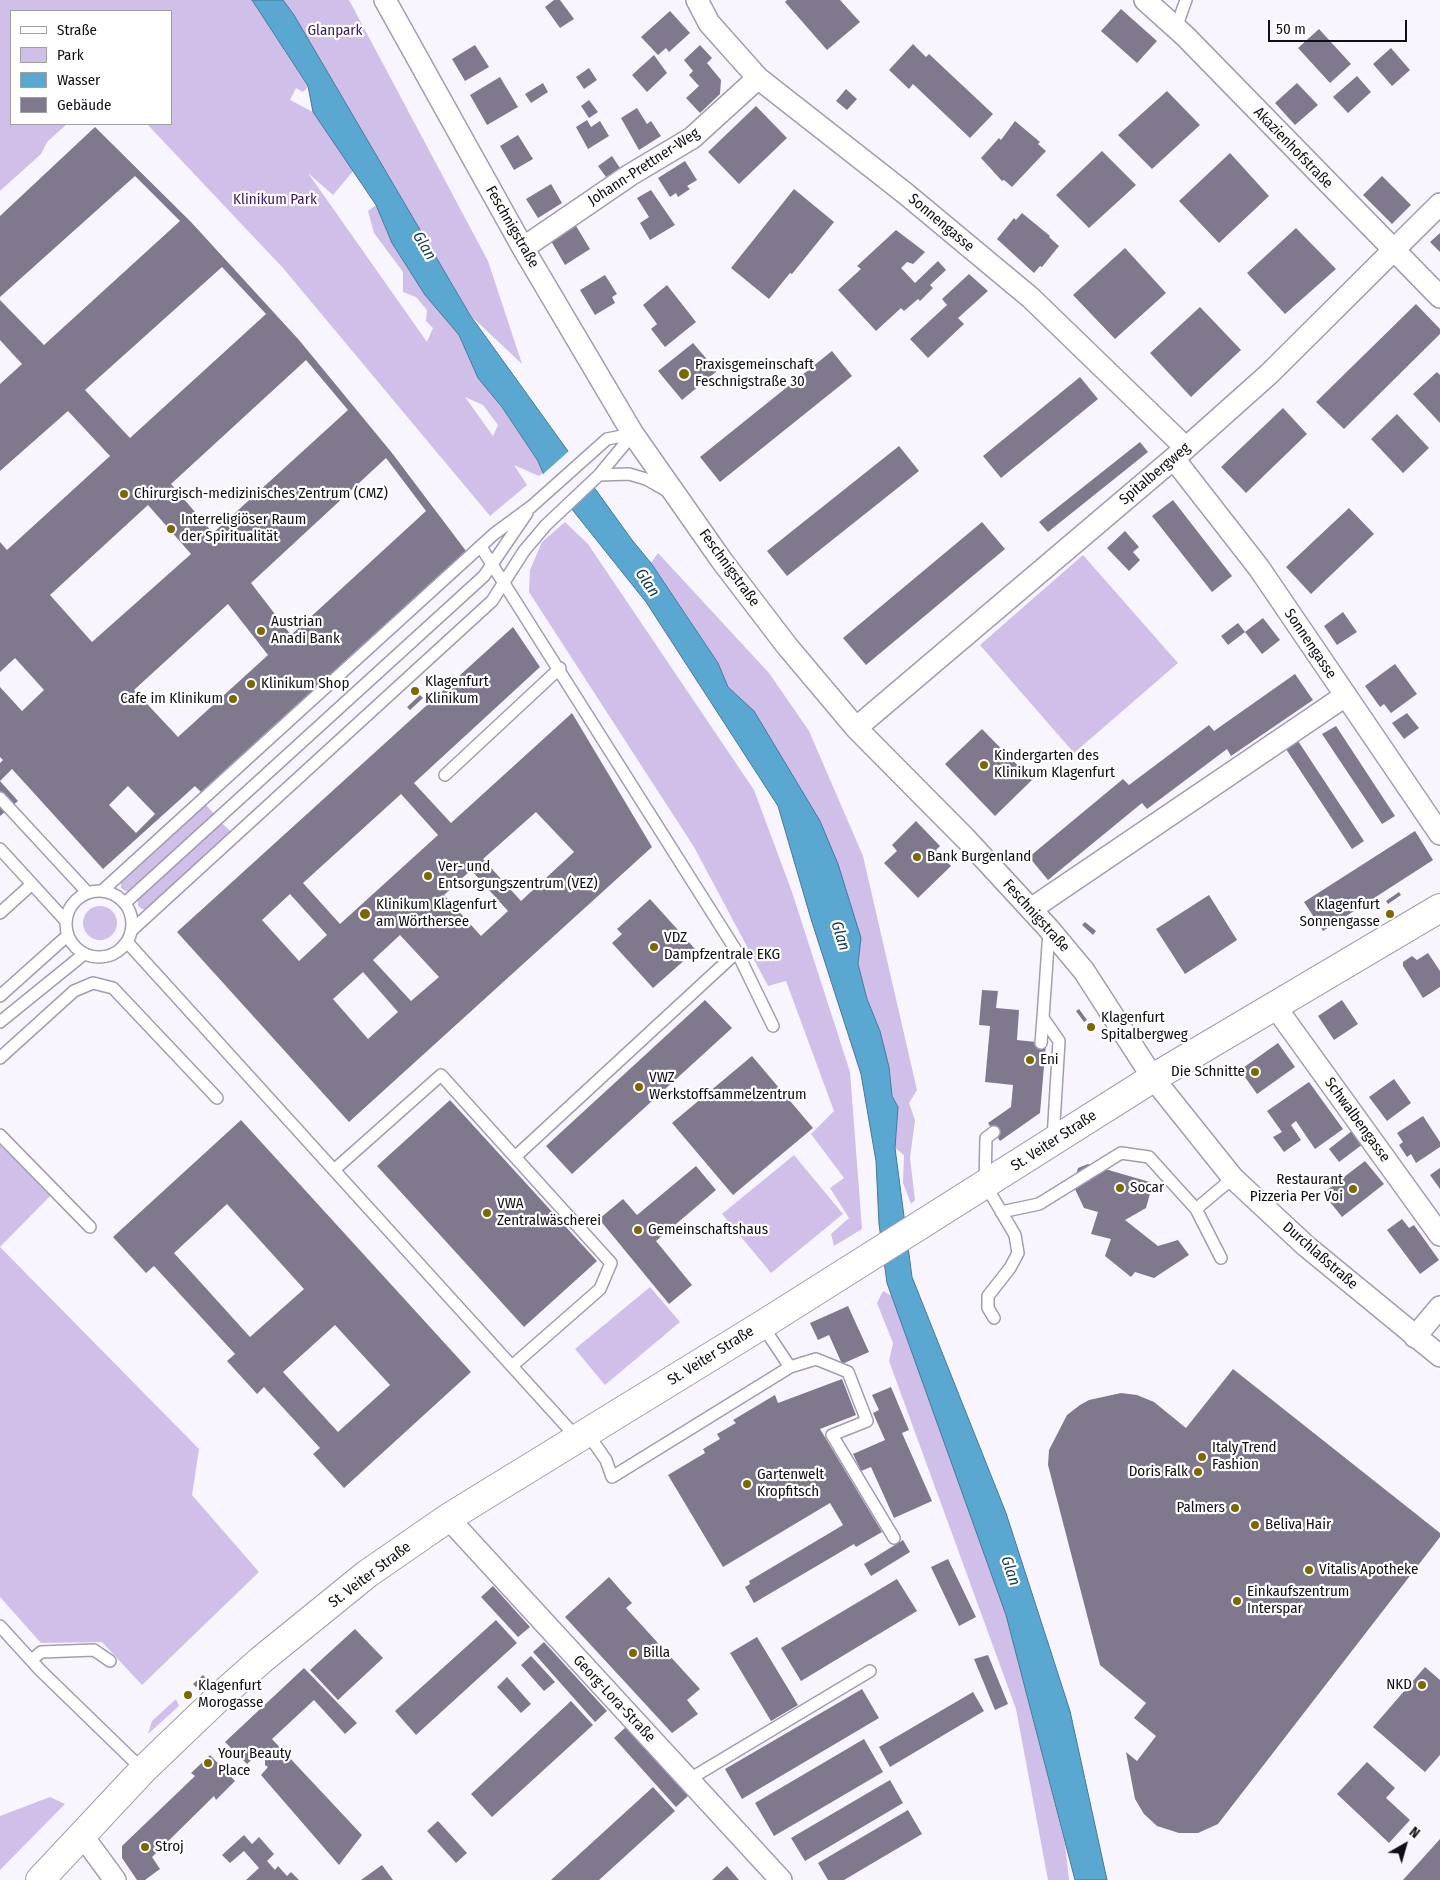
<!DOCTYPE html>
<meta charset="utf-8">
<style>
body{margin:0}
#map{position:relative;width:1440px;height:1880px;overflow:hidden;background:#f9f5ff;font-family:"Fira Sans Condensed",sans-serif}
canvas{display:block}
.legend{position:absolute;left:10px;top:10px;width:162px;height:115px;box-sizing:border-box;background:#fff;border:1px solid #a09fa2;margin:0;padding:6px 9px;list-style:none;font-size:15px;color:#110e16}
.legend li{display:flex;align-items:center;gap:10px;height:25px}
.legend b{width:25px;border:1px solid #a09fa2}
.north{position:absolute;left:1380px;top:1820px;width:50px;height:50px;-webkit-text-stroke:4px #fff;paint-order:stroke;rotate:38deg;font-size:14px;font-weight:700;line-height:20px;text-align:center;color:#110e16}
.north::after{content:'';display:block;margin:auto;width:18px;height:22px;background:#110e16;clip-path:polygon(50% 0,100% 100%,50% 72%,0 100%)}
.scale{position:absolute;left:1268px;top:20px;width:139px;height:22px;box-sizing:border-box;border:2px solid #110e16;border-top:0;padding-left:6px;font-size:15px;line-height:18px;white-space:nowrap;color:#110e16;-webkit-text-stroke:4px #fff;paint-order:stroke}
</style>
<div id="map">
<canvas width="1440" height="1880"></canvas>
<ul class="legend">
<li><b style="height:6px;background:#fff"></b>Straße</li>
<li><b style="height:14px;background:#cfbfe9"></b>Park</li>
<li><b style="height:14px;background:#5aa7d1"></b>Wasser</li>
<li><b style="height:14px;background:#80788d"></b>Gebäude</li>
</ul>
<div class="north">N</div>
<div class="scale">50 m</div>
</div>
<script>
const ctx = document.querySelector('canvas').getContext('2d');
ctx.lineJoin = 'round';
function fill(path, color) { ctx.fillStyle = color; ctx.fill(path, 'evenodd'); }
const toPath = rows => new Path2D(rows.map(r => 'M' + r).join(''));
function stroke(path, color, width, dash) { ctx.strokeStyle = color; ctx.lineWidth = width; ctx.lineCap = dash ? 'butt' : 'round'; ctx.setLineDash(dash || []); ctx.stroke(path); }
function label(font, color, halo, rows, align = 'center') {
  ctx.font = font + ' "Fira Sans Condensed",sans-serif'; ctx.lineWidth = 4.5; ctx.setLineDash([]); ctx.textBaseline = 'middle'; ctx.strokeStyle = halo; ctx.fillStyle = color; for (const [text, x, y, turn = 0] of rows) {
    ctx.save(); ctx.translate(x, y); ctx.rotate((+turn || 0) * Math.PI / 180); ctx.textAlign = isNaN(turn) ? turn : align; if (halo) ctx.strokeText(text, 0, 0); ctx.fillText(text, 0, 0); ctx.restore();
  }
}
const green = toPath([
 [0,0,252,0,308,87,303,92,296,88,290,100,313,112,354,170,333,195,308,173,427,342,433,328,426,321,427,310,416,297,403,292,403,272,374,233,368,211,376,205,392,243,425,295,459,335,478,378,502,407,538,461,543,473,539,476,514,465,527,485,490,516,283,268,147,124,171,124,171,11,11,11,11,124,67,124,47,142,41,154,0,191],
 [465,397,483,405,498,425,493,436],
 [283,0,349,0,488,261,522,364,470,315,294,15],
 [565,522,588,544,754,790,792,892,850,1072,862,1229,834,1246,831,1234,849,1218,830,1188,844,1178,811,1134,834,1111,786,981,768,986,694,847,529,592,530,570,542,542],
 [658,553,769,673,809,731,863,856,917,1090,909,1103,915,1120,910,1158,915,1200,911,1204,903,1183,904,1155,895,1148,898,1107,892,1096,889,1067,880,1031,867,999,858,964,861,938,754,711,728,687,718,663,651,563],
 [1083,555,1178,663,1074,753,980,645],
 [206,805,215,815,131,891,125,891,121,888,121,883],
 [222,823,232,833,148,909,142,909,138,906,138,900],
 '83 923a17 17 0 1 1 34 0a17 17 0 1 1-34 0Z',
 [0,1145,50,1196,0,1247,199,1449,192,1495,259,1572,142,1685,102,1642,41,1643,0,1597],
 [794,1155,843,1214,771,1273,722,1214],
 [650,1287,680,1322,605,1385,575,1349],
 [883,1291,894,1297,1006,1615,1065,1844,1069,1880,1048,1880,1016,1709,889,1361,893,1343,877,1303],
 [176,1699,179,1706,148,1734,152,1721],
 [50,1797,65,1804,0,1870,0,1816]
]);
const water = toPath([
 [252,0,283,0,294,15,470,315,632,540,651,563,718,663,728,687,754,711,820,821,838,864,861,938,858,964,867,999,880,1031,889,1067,892,1096,898,1107,895,1148,912,1277,1006,1513,1070,1711,1107,1880,1075,1880,1006,1615,887,1283,879,1224,876,1161,861,1074,811,919,778,806,646,602,543,473,538,461,502,407,478,378,459,335,425,295,392,243,376,205,313,112,308,86,252,0]
]);
const pier = toPath([
 [570,450,596,486,570,511,541,476]
]);
const building = toPath([
 [554,0,560,0,574,19,560,28,545,7],
 [787,0,840,0,860,22,827,50,785,2],
 [1121,9,1157,41,1137,63,1101,31],
 [670,11,690,33,669,52,666,48,658,55,641,37],
 [1319,29,1351,64,1330,83,1298,48],
 [913,44,926,57,929,54,993,114,970,138,913,84,909,89,889,70],
 [475,45,489,67,465,81,452,59],
 [700,45,712,58,707,63,721,80,720,94,700,113,686,98,699,86,689,75,693,71,684,60],
 [1391,48,1410,70,1392,86,1373,64],
 [654,55,667,73,647,92,632,75],
 [589,68,597,80,584,89,576,77],
 [1357,76,1371,92,1348,113,1333,97],
 [500,77,518,107,487,125,470,95],
 [543,83,548,92,531,103,525,94],
 [1297,83,1318,105,1295,125,1275,103],
 [846,89,857,99,847,110,836,101],
 [1167,91,1200,125,1152,169,1118,135],
 [589,100,598,112,589,118,581,106],
 [756,106,787,138,739,184,708,152],
 [637,108,647,124,651,121,661,136,639,150,621,118],
 [587,120,591,127,600,121,609,136,588,149,576,127],
 [1015,121,1040,142,1038,144,1046,151,1012,187,1004,180,1002,181,981,158,999,138,1001,140],
 [95,127,191,222,299,340,392,453,466,551,201,792,195,786,103,869,12,769,0,781,0,763,3,760,0,757,0,687,22,711,44,690,15,658,0,672,0,542,7,550,110,456,68,411,0,471,0,384,22,364,0,340,0,300,44,345,180,221,135,176,0,297,0,216],
 [222,267,266,314,130,438,85,390],
 [306,360,348,410,213,533,171,484],
 [386,458,426,511,291,635,251,583],
 [148,505,191,554,92,642,50,595],
 [228,604,268,655,178,737,134,690],
 [128,786,155,814,136,833,109,805],
 [518,135,533,159,514,170,500,146],
 [1102,151,1136,185,1089,228,1056,195],
 [1230,153,1269,196,1219,243,1179,201],
 [612,156,620,168,606,177,598,166],
 [685,161,697,180,687,186,690,189,678,197,676,193,670,197,658,178],
 [1382,176,1411,205,1392,224,1363,195],
 [551,184,562,203,538,218,526,199],
 [794,189,834,222,792,274,790,273,769,299,731,268],
 [651,190,675,225,650,240,640,223,649,217,637,198],
 [1022,213,1050,236,1049,237,1059,246,1042,267,1040,266,1034,273,997,239,1014,218,1016,220],
 [576,226,590,249,565,265,551,241],
 [1296,228,1336,269,1285,314,1247,273],
 [896,230,925,252,913,264,907,262,901,268,915,283,938,261,946,270,930,285,933,288,920,301,918,299,904,311,901,308,876,331,838,290,861,269,857,266],
 [1440,233,1440,252,1430,242],
 [1125,248,1166,293,1115,339,1073,295],
 [969,274,988,291,958,318,964,324,928,358,910,339,947,305,942,299],
 [605,275,617,294,612,297,615,303,595,315,580,290],
 [667,285,696,322,665,347,651,329,657,324,643,305],
 [1416,304,1440,329,1440,334,1344,429,1316,402],
 [1200,307,1241,350,1191,397,1150,353],
 [693,343,717,371,682,400,658,371],
 [832,351,852,376,720,482,700,457],
 [1437,372,1440,375,1440,423,1413,394],
 [1080,377,1098,399,1001,478,983,456],
 [1283,408,1307,434,1246,493,1221,467],
 [1397,414,1429,448,1403,473,1371,439],
 [1140,442,1148,452,1048,532,1039,522],
 [899,446,919,471,787,576,767,551],
 [1173,500,1232,576,1212,592,1152,516],
 [1349,508,1374,534,1311,594,1286,567],
 [982,522,1005,549,866,665,843,638],
 [1125,531,1139,547,1133,552,1140,560,1129,571,1107,548],
 [1343,612,1357,632,1337,645,1324,626],
 [1263,618,1280,640,1262,654,1245,632],
 [1238,623,1245,632,1228,645,1221,636],
 [513,627,540,667,414,783,451,823,572,713,652,847,349,1122,177,932],
 [401,794,438,835,340,924,303,883],
 [536,812,574,852,521,901,483,859],
 [471,870,508,911,481,936,444,895],
 [290,894,327,935,299,961,262,920],
 [400,935,439,977,411,1001,373,960],
 [363,972,398,1012,368,1039,333,999],
 [1395,664,1417,694,1391,713,1384,704,1380,707,1365,686],
 [1295,674,1313,700,1231,756,1227,749,1147,809,1142,803,1048,880,1029,857,1123,779,1129,785,1209,725,1214,731],
 [420,695,423,698,410,710,407,707],
 [1407,713,1419,728,1404,739,1392,723],
 [1336,726,1395,816,1382,824,1322,734],
 [982,729,1032,780,995,816,945,764],
 [1298,741,1364,841,1352,849,1286,749],
 [0,781,18,801,0,816],
 [916,821,940,846,936,850,951,866,918,898,884,863,897,851,892,845],
 [1415,831,1433,860,1323,931,1304,902],
 [1399,892,1401,895,1388,904,1386,901],
 [1209,895,1237,940,1185,974,1156,929],
 [650,899,696,950,653,988,612,943,622,934,617,929],
 [1085,922,1096,931,1093,935,1082,925],
 [1428,953,1440,971,1440,987,1423,998,1403,966,1403,962,1412,956,1417,960],
 [982,990,998,991,996,1008,1019,1010,1017,1040,1046,1043,1040,1113,1000,1141,988,1123,1011,1107,1013,1085,985,1082,990,1026,979,1025],
 [705,1000,732,1028,572,1174,546,1146],
 [1342,1000,1358,1024,1334,1040,1318,1016],
 [1079,1009,1087,1020,1084,1022,1076,1011],
 [1278,1043,1295,1067,1257,1094,1240,1070],
 [752,1056,813,1128,733,1195,672,1123],
 [1394,1079,1411,1103,1387,1121,1369,1097],
 [1309,1082,1343,1129,1315,1149,1296,1121,1291,1125,1301,1140,1284,1152,1273,1137,1282,1132,1267,1111],
 [450,1100,597,1261,524,1327,377,1166],
 [1423,1116,1440,1142,1440,1147,1416,1163,1411,1154,1407,1157,1399,1145,1403,1142,1397,1133],
 [241,1120,471,1372,344,1488,313,1454,320,1448,264,1387,257,1394,227,1361,235,1354,154,1266,146,1273,113,1237],
 [227,1204,304,1289,250,1337,174,1253],
 [335,1325,390,1385,338,1432,283,1372],
 [1353,1130,1363,1144,1339,1162,1329,1149],
 [1365,1161,1384,1184,1342,1217,1323,1193],
 [1088,1164,1153,1183,1146,1208,1125,1220,1158,1246,1178,1240,1189,1255,1154,1278,1135,1272,1131,1277,1105,1256,1111,1239,1091,1234,1098,1212,1084,1208,1073,1185,1078,1168],
 [696,1166,716,1190,656,1241,692,1285,669,1304,599,1219,623,1199,637,1215],
 [1440,1168,1440,1189,1430,1175],
 [1402,1219,1409,1228,1414,1225,1439,1260,1420,1274,1387,1230],
 [848,1306,869,1352,842,1364,829,1335,818,1340,810,1323],
 [1233,1369,1440,1533,1440,1537,1218,1824,1198,1833,1179,1833,1157,1826,1144,1814,1135,1799,1126,1752,1137,1761,1156,1736,1134,1718,1146,1703,1100,1665,1048,1465,1049,1450,1067,1415,1080,1405,1089,1400,1121,1393,1137,1395,1154,1402,1186,1428],
 [842,1379,856,1415,820,1429,882,1532,856,1547,854,1544,754,1603,745,1587,750,1584,749,1581,843,1525,830,1503,723,1567,668,1475,705,1453,703,1449,720,1439,717,1434,736,1423,733,1420,775,1395,778,1403],
 [891,1387,909,1430,902,1433,932,1501,894,1518,871,1467,861,1471,853,1454,885,1440,873,1413,879,1410,872,1395],
 [903,1540,910,1552,871,1576,864,1564],
 [948,1559,976,1617,959,1626,931,1567],
 [609,1577,632,1603,626,1608,700,1689,687,1700,698,1714,672,1733,565,1617],
 [897,1579,917,1611,801,1681,781,1648],
 [493,1586,530,1627,518,1637,481,1597],
 [496,1620,517,1643,416,1735,395,1711],
 [355,1629,383,1658,338,1700,310,1670],
 [757,1637,798,1705,771,1721,730,1653],
 [544,1642,607,1711,595,1722,533,1652],
 [988,1655,1008,1704,995,1710,974,1659],
 [531,1656,555,1682,544,1691,521,1665],
 [1425,1667,1440,1680,1440,1755,1425,1772,1373,1727],
 [304,1668,357,1723,345,1734,314,1700,272,1739,362,1835,339,1865,261,1775,268,1767,265,1765,265,1759,259,1753,247,1764,225,1742],
 [203,1675,206,1678,196,1687,193,1684],
 [507,1677,531,1704,521,1713,497,1687],
 [862,1689,879,1718,742,1799,725,1769],
 [973,1692,984,1711,890,1767,879,1747],
 [571,1701,593,1725,492,1817,471,1794],
 [626,1727,688,1796,676,1807,614,1738],
 [864,1739,883,1772,774,1836,755,1803],
 [210,1755,235,1781,216,1800,214,1796,152,1857,160,1869,145,1880,137,1880,122,1858,122,1846,195,1776,191,1773],
 [1367,1762,1395,1788,1386,1798,1410,1820,1389,1843,1337,1794],
 [890,1780,903,1803,805,1861,791,1838],
 [653,1787,675,1811,599,1880,551,1880],
 [908,1810,922,1834,844,1880,828,1880,818,1863],
 [438,1821,467,1853,456,1863,427,1831],
 [244,1835,252,1844,259,1837,274,1854,267,1861,275,1870,278,1866,287,1876,291,1872,299,1880,246,1880,259,1868,244,1851,230,1863,222,1855],
 [1440,1839,1440,1880,1403,1880],
 [382,1865,393,1880,361,1880],
 [727,1866,739,1880,712,1880]
]);
const lane = toPath([
 [1176,28,1186,0],
 [599,475,629,474,646,479,669,492],
 [481,547,737,952,773,1026],
 [445,775,560,668],
 [0,798,87,892],
 [0,849,65,920],
 '66 924a33 33 0 1 1 66 0a33 33 0 1 1-66 0Z',
 [102,891,494,534,532,506,607,439,633,434],
 [125,903,484,576,527,513],
 [0,913,32,884],
 [132,930,492,601,524,551,546,525,599,475,633,434],
 [1049,931,1043,1018,1059,1041,1053,1139],
 [127,942,578,1439],
 [0,996,67,936],
 [0,1022,84,954],
 [1041,1043,1043,1018],
 [0,1058,74,991,93,983,113,988,217,1098],
 [994,1132,986,1138,985,1184,1015,1235,1018,1253,1010,1268,988,1296,988,1308,994,1318],
 [0,1135,90,1227],
 [334,1170,441,1075,515,1157],
 [1196,1209,1221,1258],
 [1001,1212,1039,1204,1121,1153,1149,1157,1196,1209,1233,1178],
 [512,1366,600,1289,611,1263,515,1157,737,952],
 [790,1367,816,1359,848,1372,867,1421,832,1435,894,1538],
 [587,1433,606,1460,612,1477,790,1367,762,1325],
 [0,1626,40,1670,143,1770],
 [32,1660,41,1652,94,1650,110,1661],
 [688,1780,870,1671]
]);
const street = toPath([
 [385,0,523,248,633,434,722,561,787,646,856,728,966,839,1049,929,1084,971,1153,1078,1233,1178,1306,1246,1440,1356],
 [697,0,709,23,758,78,906,194,1031,298,1186,448],
 [1145,0,1185,36,1440,297],
 [523,248,630,175,692,138,758,78],
 [1174,459,1259,568,1440,834],
 [856,728,1186,448,1269,374,1440,204],
 [1031,909,1345,696],
 [1274,1005,1440,1235],
 [1415,1337,1440,1307],
 [448,1518,781,1880],
 [82,1835,115,1880]
]);
const secondary = toPath([
 [40,1880,143,1770,215,1701,261,1660,367,1574,448,1518,762,1325,1153,1078,1440,908]
]);
const markers = [
 [684,374,6,"#7d6800"],
 [124,494,5,"#7d6800"],
 [171,529,5,"#7d6800"],
 [261,631,5,"#7d6800"],
 [251,684,5,"#7d6800"],
 [415,691,5,"#7d6800"],
 [233,699,5,"#7d6800"],
 [984,765,5,"#7d6800"],
 [917,857,5,"#7d6800"],
 [428,876,5,"#7d6800"],
 [365,914,6,"#7d6800"],
 [1390,914,5,"#7d6800"],
 [654,947,5,"#7d6800"],
 [1091,1027,5,"#7d6800"],
 [1030,1060,5,"#7d6800"],
 [1255,1072,5,"#7d6800"],
 [639,1087,5,"#7d6800"],
 [1120,1188,5,"#7d6800"],
 [1353,1189,5,"#7d6800"],
 [487,1213,5,"#7d6800"],
 [638,1230,5,"#7d6800"],
 [1202,1457,5,"#7d6800"],
 [1198,1472,5,"#7d6800"],
 [747,1484,5,"#7d6800"],
 [1235,1508,5,"#7d6800"],
 [1255,1525,5,"#7d6800"],
 [1309,1570,5,"#7d6800"],
 [1237,1601,5,"#7d6800"],
 [633,1653,5,"#7d6800"],
 [1422,1685,5,"#7d6800"],
 [188,1695,5,"#7d6800"],
 [208,1763,5,"#7d6800"],
 [145,1847,5,"#7d6800"]
];
const parkNames = [
 ["Glanpark",335,31],
 ["Klinikum Park",275,200]
];
const streetNames = [
 ["Akazienhofstraße",1293,148,46],
 ["Johann-Prettner-Weg",644,167,-33],
 ["Sonnengasse",941,223,40],
 ["Feschnigstraße",512,227,60],
 ["Spitalbergweg",1155,474,-40],
 ["Feschnigstraße",729,568,54],
 ["Sonnengasse",1310,644,56],
 ["Feschnigstraße",1036,916,48],
 ["Schwalbengasse",1357,1120,54],
 ["St. Veiter Straße",1054,1141,-33],
 ["Durchlaßstraße",1320,1256,41],
 ["St. Veiter Straße",711,1356,-32],
 ["St. Veiter Straße",370,1575,-37],
 ["Georg-Lora-Straße",614,1699,47]
];
const poiNames = [
 ["Praxisgemeinschaft",695,365],
 ["Feschnigstraße 30",695,382],
 ["Chirurgisch-medizinisches Zentrum (CMZ)",134,494],
 ["Interreligiöser Raum",181,520],
 ["der Spiritualität",181,537],
 ["Austrian",271,622],
 ["Anadi Bank",271,639],
 ["Klagenfurt",425,682],
 ["Klinikum",425,699],
 ["Klinikum Shop",261,684],
 ["Cafe im Klinikum",223,699,"right"],
 ["Kindergarten des",994,756],
 ["Klinikum Klagenfurt",994,773],
 ["Bank Burgenland",927,857],
 ["Ver- und",438,867],
 ["Entsorgungszentrum (VEZ)",438,884],
 ["Klinikum Klagenfurt",376,905],
 ["am Wörthersee",376,922],
 ["Klagenfurt",1380,905,"right"],
 ["Sonnengasse",1380,922,"right"],
 ["VDZ",664,938],
 ["Dampfzentrale EKG",664,955],
 ["Klagenfurt",1101,1018],
 ["Spitalbergweg",1101,1035],
 ["Eni",1040,1060],
 ["Die Schnitte",1245,1072,"right"],
 ["VWZ",649,1078],
 ["Werkstoffsammelzentrum",649,1095],
 ["Restaurant",1343,1180,"right"],
 ["Pizzeria Per Voi",1343,1197,"right"],
 ["Socar",1130,1188],
 ["VWA",497,1204],
 ["Zentralwäscherei",497,1221],
 ["Gemeinschaftshaus",648,1230],
 ["Italy Trend",1212,1448],
 ["Fashion",1212,1465],
 ["Doris Falk",1188,1472,"right"],
 ["Gartenwelt",757,1475],
 ["Kropfitsch",757,1492],
 ["Palmers",1225,1508,"right"],
 ["Beliva Hair",1265,1525],
 ["Vitalis Apotheke",1319,1570],
 ["Einkaufszentrum",1247,1592],
 ["Interspar",1247,1609],
 ["Billa",643,1653],
 ["NKD",1412,1685,"right"],
 ["Klagenfurt",198,1686],
 ["Morogasse",198,1703],
 ["Your Beauty",218,1754],
 ["Place",218,1771],
 ["Stroj",155,1847]
];
const waterNames = [
 ["Glan",424,246,59],
 ["Glan",647,583,56],
 ["Glan",840,936,73],
 ["Glan",1010,1571,71]
];
fill(green, '#cfbfe9');
fill(water, '#5aa7d1');
stroke(water, '#447999', 1);
fill(pier, '#f9f5ff');
fill(building, '#80788d');
stroke(lane, '#a49cb2', 14);
stroke(street, '#a49cb2', 24);
stroke(secondary, '#a49cb2', 30);
stroke(lane, '#fff', 11);
stroke(street, '#fff', 21);
stroke(secondary, '#fff', 28);
for (const [x, y, r, color] of markers) { const dot = new Path2D(); dot.arc(x, y, r, 0, 2 * Math.PI); ctx.fillStyle = color; ctx.fill(dot); stroke(dot, '#fff', 2); }
label('15px', '#3f1966', '#fff', parkNames);
label('15px', '#110e16', '#fff', streetNames);
label('15px', '#110e16', '#fff', poiNames, 'left');
label('italic 16px', '#16394b', '#fff', waterNames);
</script>
